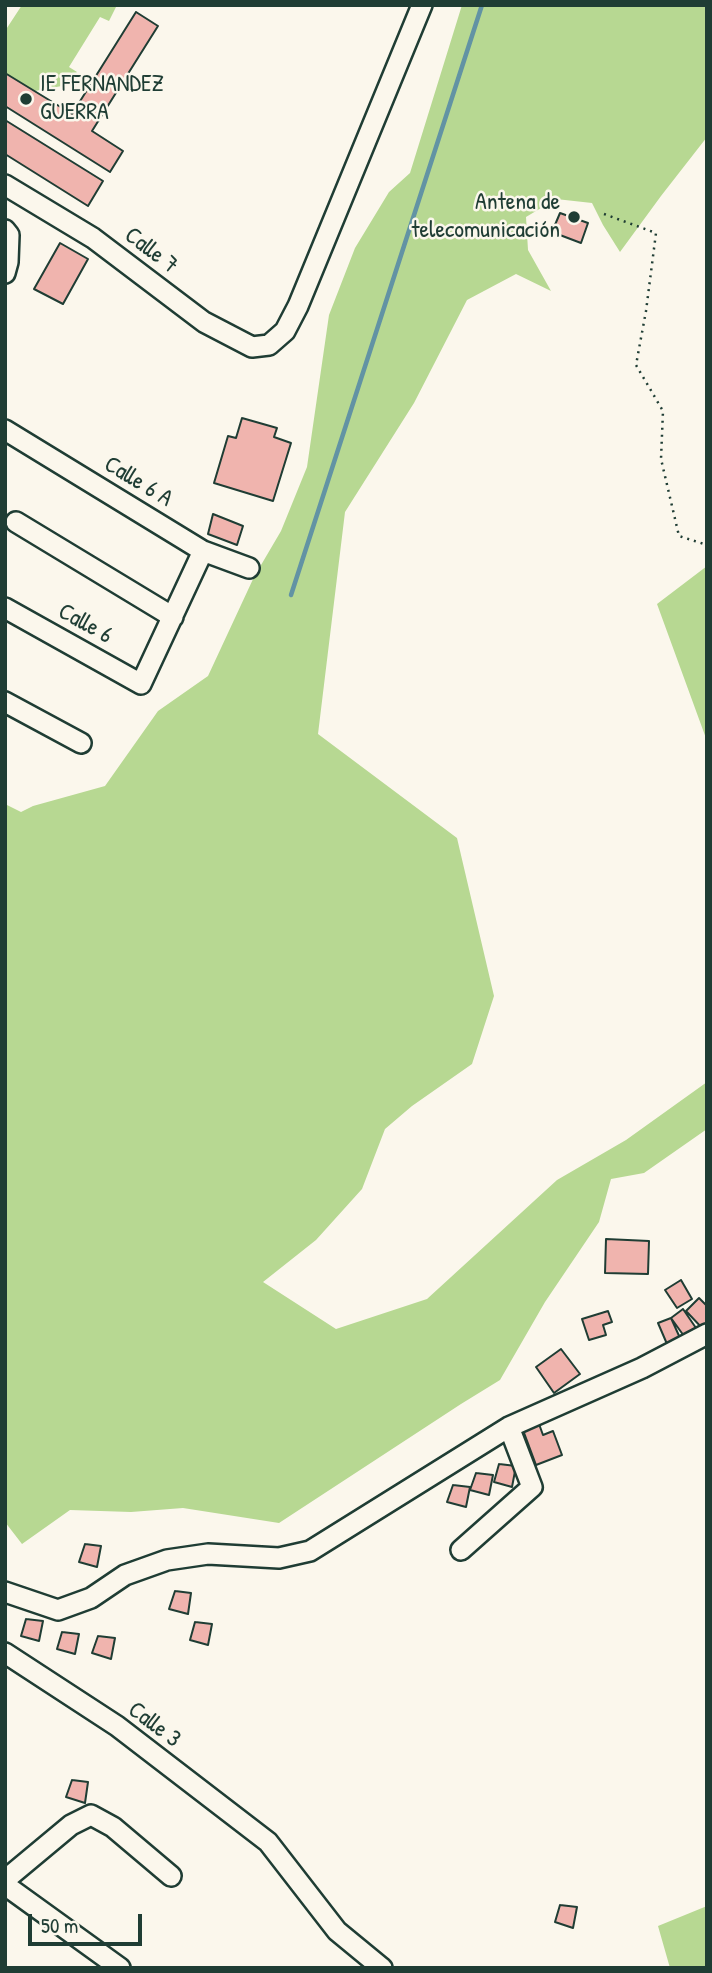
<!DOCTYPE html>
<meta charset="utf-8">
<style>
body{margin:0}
#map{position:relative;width:712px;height:1973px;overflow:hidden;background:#fbf7ec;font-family:"Patrick Hand",sans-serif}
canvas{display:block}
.frame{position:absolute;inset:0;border:7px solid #1f3d34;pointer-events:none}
.scale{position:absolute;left:28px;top:1914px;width:114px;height:32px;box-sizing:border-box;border:4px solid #1f3d34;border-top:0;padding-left:9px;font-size:21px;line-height:24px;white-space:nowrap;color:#1f3d34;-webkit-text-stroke:5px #fbf7ec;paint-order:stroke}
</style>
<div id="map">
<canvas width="712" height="1973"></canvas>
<div class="frame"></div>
<div class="scale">50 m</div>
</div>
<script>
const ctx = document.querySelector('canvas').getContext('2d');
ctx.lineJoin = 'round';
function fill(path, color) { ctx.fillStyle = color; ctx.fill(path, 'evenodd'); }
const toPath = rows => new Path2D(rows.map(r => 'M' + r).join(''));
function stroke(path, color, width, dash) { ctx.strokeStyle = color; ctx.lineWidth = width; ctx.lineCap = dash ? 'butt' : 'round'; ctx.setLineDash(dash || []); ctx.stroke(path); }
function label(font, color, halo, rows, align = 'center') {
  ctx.font = font + ' "Patrick Hand",sans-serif'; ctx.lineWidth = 5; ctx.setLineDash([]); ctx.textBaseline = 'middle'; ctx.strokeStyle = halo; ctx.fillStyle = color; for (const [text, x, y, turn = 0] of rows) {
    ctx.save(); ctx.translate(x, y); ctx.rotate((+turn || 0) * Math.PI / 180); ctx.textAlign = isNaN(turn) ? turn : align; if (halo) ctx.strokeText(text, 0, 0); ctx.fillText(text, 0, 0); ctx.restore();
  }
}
const green = toPath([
 [22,5,117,5,109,21,100,17,69,67,77,72,67,85,35,91,5,73,5,31],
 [462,5,707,5,707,137,661,196,620,252,603,225,592,203,556,199,526,217,528,250,551,291,516,274,467,300,414,403,345,512,318,734,457,838,494,996,472,1064,412,1106,385,1129,362,1189,316,1240,263,1282,336,1329,427,1299,557,1180,626,1140,707,1082,707,1129,644,1173,611,1179,599,1222,545,1302,500,1380,461,1404,279,1523,183,1508,131,1512,70,1510,22,1544,5,1522,5,804,21,812,33,806,105,786,158,711,208,676,254,577,281,531,307,467,329,315,355,248,389,192,410,173],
 [707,566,707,741,657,604],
 [707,1906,707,1968,670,1968,658,1926]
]);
const stream = toPath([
 [291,595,482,5]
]);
const building = toPath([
 [136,12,158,26,92,131,123,151,110,172,5,106,5,73,72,114,136,12],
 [5,120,103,181,88,206,5,154,5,120],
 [560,213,588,223,581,243,552,232,560,213],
 [60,243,88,259,63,304,34,289,60,243],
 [242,418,277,428,274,437,291,443,273,501,214,483,228,436,236,438,242,418],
 [213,514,243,526,237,545,208,534,213,514],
 [606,1239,649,1241,648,1274,605,1273,606,1239],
 [681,1280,692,1299,677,1308,665,1290,681,1280],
 [699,1298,707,1306,707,1325,703,1329,686,1311,699,1298],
 [683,1309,696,1328,684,1336,671,1318,683,1309],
 [608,1311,612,1322,603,1325,606,1335,589,1340,582,1319,608,1311],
 [671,1318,680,1338,667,1344,658,1323,671,1318],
 [561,1349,580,1374,554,1393,536,1367,561,1349],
 [539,1424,543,1435,553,1431,562,1455,536,1465,523,1430,539,1424],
 [499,1464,516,1466,512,1487,494,1482,499,1464],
 [476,1473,493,1475,489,1495,470,1490,476,1473],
 [453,1485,470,1487,466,1507,447,1502,453,1485],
 [85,1544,101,1546,97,1567,79,1562,85,1544],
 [175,1591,191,1593,188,1614,169,1609,175,1591],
 [26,1619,43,1621,39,1641,21,1636,26,1619],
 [195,1622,212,1624,208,1645,190,1640,195,1622],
 [62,1632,79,1634,75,1654,57,1649,62,1632],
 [98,1636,115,1638,111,1659,92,1653,98,1636],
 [72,1780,88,1782,85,1803,66,1797,72,1780],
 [560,1905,577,1907,573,1928,555,1922,560,1905]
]);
const path = toPath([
 [604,214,656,233,646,311,636,365,663,411,661,459,679,536,707,545]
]);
const minor = toPath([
 [5,185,93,238,204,322,252,347,269,345,285,331,298,306,422,5],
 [5,230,9,235,8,262,5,273],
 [5,430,203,551,249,568],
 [16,522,173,617],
 [5,608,141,684,203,551],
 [5,702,81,743],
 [461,1550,532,1487,509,1427],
 [5,1592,58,1610,91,1598,125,1575,167,1560,208,1554,279,1558,310,1551,509,1427,642,1368,707,1334],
 [5,1653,117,1726,268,1842,337,1931,382,1968],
 [5,1880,71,1825,91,1815,113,1827,171,1876],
 [5,1885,120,1968]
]);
const markers = [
 [26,99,7,"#1f3d34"],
 [574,217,7,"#1f3d34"]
];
const poiNames = [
 ["IE FERNANDEZ",40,85],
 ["GUERRA",40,113],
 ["Antena de",560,203,"right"],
 ["telecomunicación",560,231,"right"]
];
const streetNames = [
 ["Calle 7",151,251,37],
 ["Calle 6 A",138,482,31],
 ["Calle 6",85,624,29],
 ["Calle 3",154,1725,37]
];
fill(green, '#b7d892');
stroke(stream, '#6293a4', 4.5);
fill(building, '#f0b4ae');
stroke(building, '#1f3d34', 2);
stroke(minor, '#1f3d34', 24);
stroke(path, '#1f3d34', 2.5, [2, 5]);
stroke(minor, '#fbf7ec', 19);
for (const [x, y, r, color] of markers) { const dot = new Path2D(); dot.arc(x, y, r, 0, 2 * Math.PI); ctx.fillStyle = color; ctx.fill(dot); stroke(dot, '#fbf7ec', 2.5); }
label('24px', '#1f3d34', '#fbf7ec', poiNames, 'left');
label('24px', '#1f3d34', '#fbf7ec', streetNames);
</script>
